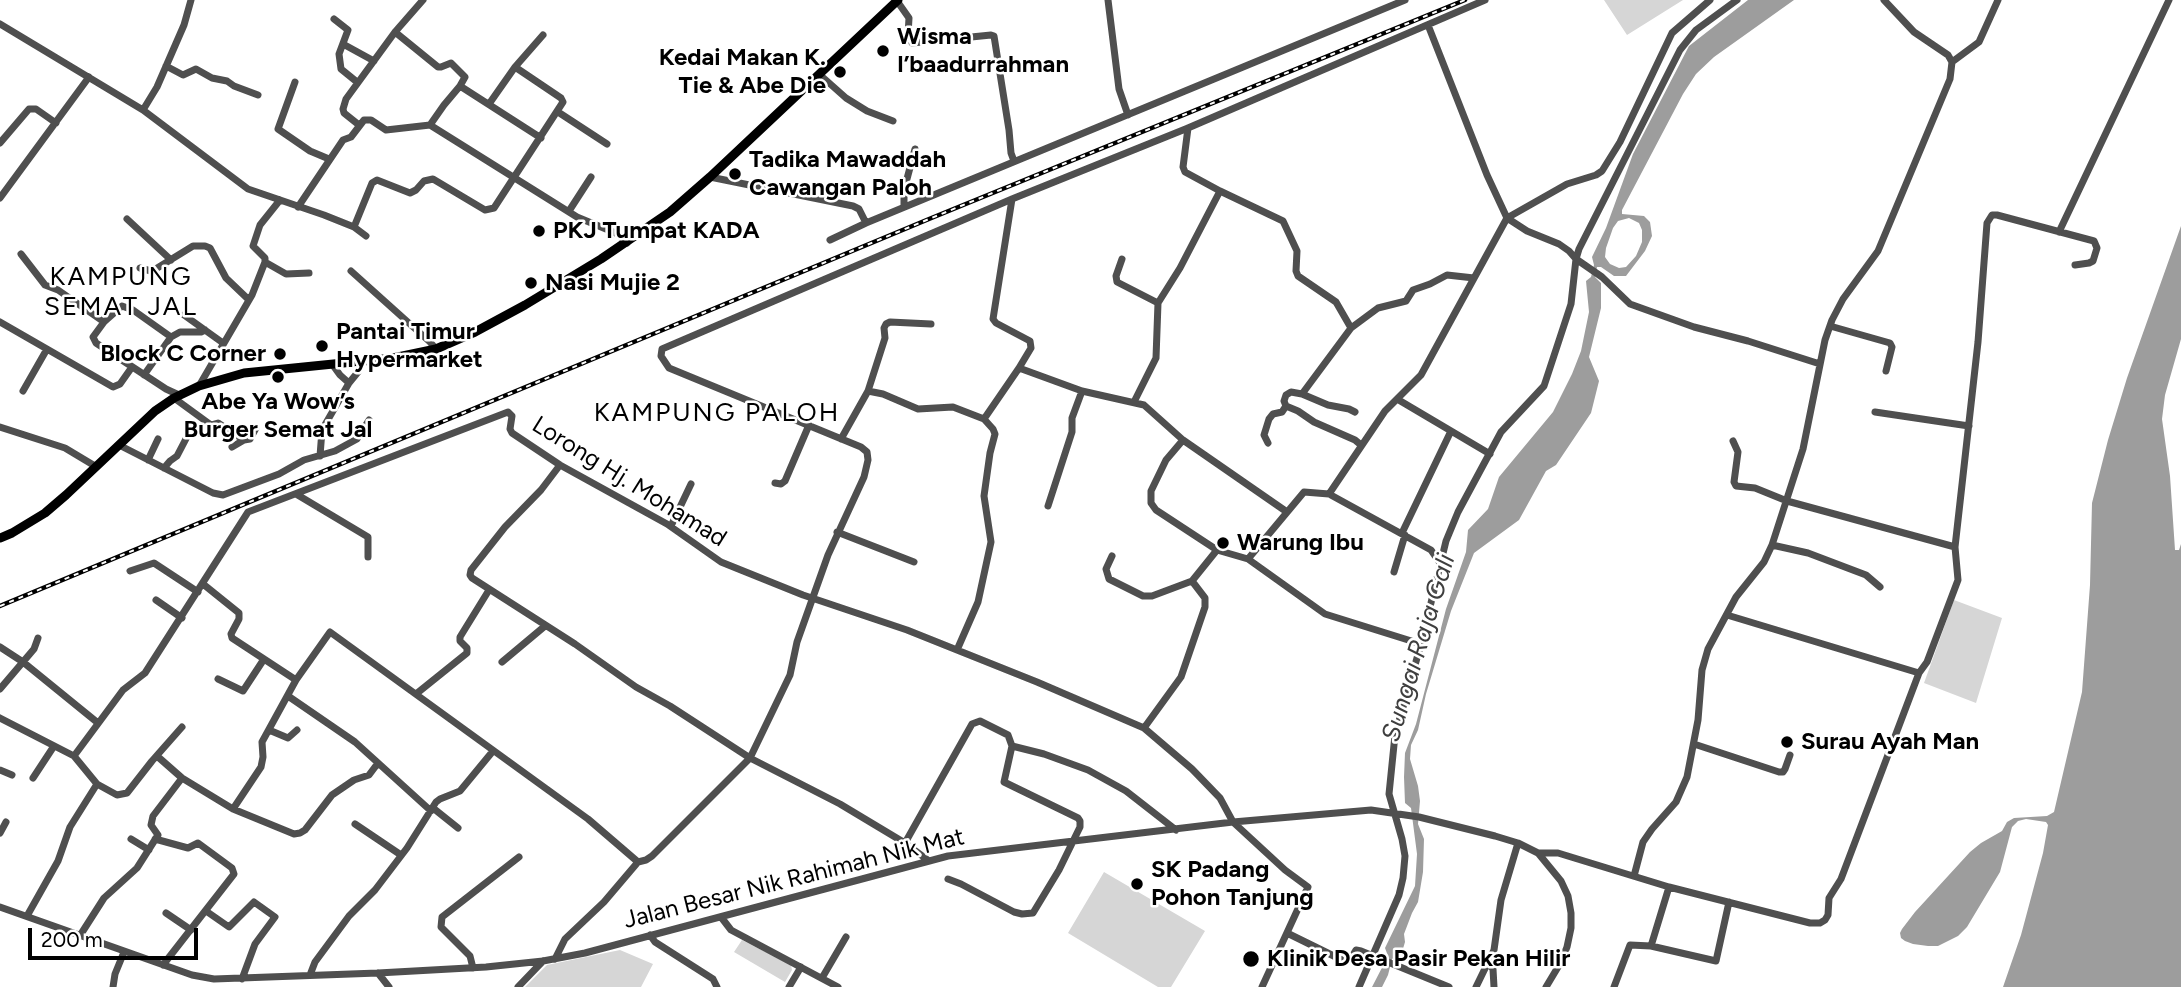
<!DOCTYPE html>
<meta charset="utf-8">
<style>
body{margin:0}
#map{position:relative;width:2181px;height:987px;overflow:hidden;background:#fff;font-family:Figtree,sans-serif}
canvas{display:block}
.scale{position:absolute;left:28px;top:928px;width:170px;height:32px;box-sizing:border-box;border:4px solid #000;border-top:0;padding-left:9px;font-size:21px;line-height:24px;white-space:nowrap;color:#000;-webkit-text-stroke:5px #fff;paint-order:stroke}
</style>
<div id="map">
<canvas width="2181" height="987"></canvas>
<div class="scale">200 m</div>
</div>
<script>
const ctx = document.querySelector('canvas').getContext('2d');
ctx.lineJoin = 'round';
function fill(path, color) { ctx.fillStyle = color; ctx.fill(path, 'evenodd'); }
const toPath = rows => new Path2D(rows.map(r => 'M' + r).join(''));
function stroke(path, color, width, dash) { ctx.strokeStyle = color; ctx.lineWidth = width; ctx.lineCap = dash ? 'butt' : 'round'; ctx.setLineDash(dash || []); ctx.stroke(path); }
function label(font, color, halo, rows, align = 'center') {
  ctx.font = font + ' Figtree,sans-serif'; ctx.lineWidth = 5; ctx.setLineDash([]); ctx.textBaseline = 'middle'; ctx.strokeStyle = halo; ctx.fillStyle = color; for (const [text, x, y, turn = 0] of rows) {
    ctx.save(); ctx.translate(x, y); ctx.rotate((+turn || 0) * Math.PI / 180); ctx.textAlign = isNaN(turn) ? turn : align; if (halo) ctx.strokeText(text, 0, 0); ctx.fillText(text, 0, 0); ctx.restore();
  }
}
const green = toPath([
 [1604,0,1683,0,1627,35],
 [1954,600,2002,618,1976,703,1924,683],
 [1104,872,1205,931,1171,987,1158,987,1068,933],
 [742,940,791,965,792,970,785,982,734,952],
 [620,950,653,964,641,987,525,987,547,965]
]);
const water = toPath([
 [1748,0,1794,0,1714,57,1696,74,1683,94,1622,210,1622,214,1644,216,1650,222,1652,236,1645,251,1626,276,1614,276,1601,267,1597,267,1595,277,1601,283,1601,308,1589,357,1599,381,1591,413,1556,465,1546,471,1519,520,1474,553,1451,611,1426,694,1418,730,1411,745,1410,759,1418,786,1420,801,1418,824,1424,839,1423,872,1418,902,1412,913,1404,934,1405,942,1402,952,1392,959,1388,975,1382,987,1372,987,1388,956,1385,948,1415,886,1417,854,1411,808,1405,803,1404,777,1405,753,1416,724,1446,609,1466,552,1468,530,1488,509,1499,477,1553,412,1572,374,1581,351,1589,312,1586,281,1591,277,1594,265,1592,257,1606,228,1633,154,1689,46],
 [1629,218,1639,223,1642,230,1642,242,1636,256,1626,267,1619,268,1610,264,1605,257,1606,248,1613,228,1618,221],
 [2181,226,2181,339,2165,395,2162,419,2170,476,2175,550,2179,550,2181,544,2181,987,2003,987,2021,935,2043,853,2048,825,2046,822,2026,819,2018,821,2012,827,2000,872,1967,927,1958,936,1938,946,1928,946,1913,944,1905,941,1901,938,1900,933,1902,929,1915,912,1970,852,1981,843,2002,831,2007,822,2014,818,2047,816,2054,812,2082,692,2090,585,2092,503,2108,440,2127,378]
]);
const minor = toPath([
 [1108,0,1119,89,1128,115],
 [897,1,909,18,908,35,912,43,991,35,994,36,1009,130,1011,153,1014,161],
 [334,19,348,30,339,54,341,69,357,82],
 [0,24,143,110,248,189,324,215,354,227,366,236],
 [1428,25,1487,175,1507,218,1527,231,1559,244,1569,251,1576,259,1602,277,1630,304,1694,327,1748,341,1820,364],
 [395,32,438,67,441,67,451,63,465,77,460,86,444,105,430,125],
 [343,44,374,61],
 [1952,62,1979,42,1998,0],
 [166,66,183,75,196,69,212,78,227,81,234,86,258,95],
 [819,74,846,98,867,111,893,121],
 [295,82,278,129,310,151,329,159],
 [460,86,541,138],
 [489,104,515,67,543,35],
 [143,110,157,87,184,25,191,0],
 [558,112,607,144],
 [359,125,344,113,343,109,346,99,395,32,423,0],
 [1188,128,1183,167,1185,172,1220,191,1283,221,1297,251,1296,271,1298,276,1336,302,1351,328],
 [0,143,29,109,36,109,56,123],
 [710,177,853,206,859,209,866,223,1405,0],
 [0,198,89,77],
 [1012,199,993,319,996,323,1030,341,1031,348,1019,368,1082,391,1144,405,1183,440,1287,512],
 [280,200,260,225,253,246,265,258,265,262,286,274,309,273],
 [298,207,343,140,351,137,364,120,371,120,386,130,430,125,577,217,618,234,627,243],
 [904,207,904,190,915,149],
 [569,211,591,177],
 [127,219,171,260],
 [354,227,372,183,377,180,410,193,416,190,424,181,433,179,485,210,494,208,563,102,561,98,515,67],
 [2059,232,2169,0],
 [830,240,866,223],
 [21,254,45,285,58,290,104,322],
 [1122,259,1116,276,1117,282,1158,303,1156,358,1134,402],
 [140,268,151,271,154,270,193,246,205,246,210,248,226,278,249,300],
 [351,271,430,342,436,349],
 [1158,303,1180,268,1220,191],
 [184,315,223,343],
 [0,322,113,387,120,384,132,367],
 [1830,326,1890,343,1892,347,1886,371],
 [171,337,133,310,122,306,104,322,93,337,96,343,166,389,179,395],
 [332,364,340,375,349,383],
 [144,375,171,337,180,332,201,332,205,330],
 [199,386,252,295,265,262],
 [23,391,47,349],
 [868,391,883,394,918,409,953,407,984,419,1019,368],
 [1302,394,1328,405,1349,409,1355,412],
 [1397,399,1490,454],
 [1875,412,1969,426],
 [211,425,218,423,244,440,232,447],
 [0,427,65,448,95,466],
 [841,439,868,391,885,338,884,328,886,324,890,322,931,324],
 [244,440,250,439,256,428],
 [1183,440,1166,460,1151,491,1151,503,1156,510,1217,550],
 [1733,441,1738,452,1734,482,1736,486,1755,488,1787,501,1955,547],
 [1268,443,1264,435,1269,419,1273,414,1282,412,1286,406],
 [119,445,213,493,223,495,279,474,304,460,335,451,357,439,369,420],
 [1361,445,1355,440,1314,422,1298,411,1286,406,1284,401,1286,395,1291,392,1302,394,1351,328,1378,308,1406,301,1413,290,1430,284,1447,275,1474,278],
 [320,456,322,430,349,383,358,372,361,361],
 [148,460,158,439],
 [560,465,541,490,505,527,471,570,470,575,472,578,575,644,636,687,670,706,750,758,840,804,905,843,929,861],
 [164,468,170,461,177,456,189,433,194,432,203,434,211,425,174,398],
 [775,483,781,484,785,481,809,425],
 [296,494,368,537,368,557],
 [1329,494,1385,411,1421,375,1507,218,1567,184,1596,175,1602,171,1620,142,1672,33,1710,0],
 [1048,506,1072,432,1072,418,1082,391],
 [671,526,691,484],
 [837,532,914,562],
 [1402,533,1451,431],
 [1772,545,1808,553,1866,575,1880,587],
 [1112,556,1106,569,1109,579,1143,596,1152,596,1192,581],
 [1248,559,1325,614,1421,644],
 [130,571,154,563,198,592],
 [1394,572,1405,535],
 [203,584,239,613,239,619,231,634,232,638,296,680,262,742,263,757,261,767,233,809],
 [156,600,182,618],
 [1727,615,1919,673],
 [0,647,23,662,98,723],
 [957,650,978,602,991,542,984,496,990,453,995,434,993,429,984,419],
 [502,662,545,626],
 [218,679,243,691,264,659],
 [296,680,330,632,588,819,638,862],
 [0,689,34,649,38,638],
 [416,694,467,653,467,648,460,641,460,637,489,590],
 [288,696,355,742,431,811],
 [0,718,74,756],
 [1144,728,1181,677,1205,607,1205,598,1192,581,1217,550,1248,559,1304,492,1329,494,1431,550,1440,563],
 [269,730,288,738,297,730],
 [1694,744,1779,772,1783,772,1785,769,1790,755],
 [1012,746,1044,754,1088,770,1126,791,1176,830],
 [157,756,182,778,233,809,294,834,300,833,305,830,332,795,354,780,369,775,378,763],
 [0,770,12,775],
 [33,778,54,746],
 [97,784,117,795,127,793,152,761,182,727],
 [433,808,458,828],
 [355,824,401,855],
 [0,833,6,822],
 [131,839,149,850],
 [155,839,188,848,198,843,232,868,234,874,163,965],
 [905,843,972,724,980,721,1008,735,1012,746,1004,782,1078,818,1080,821,1080,827,1059,870,1033,913,1022,914,1014,912,961,884,948,879],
 [1538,853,1558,853,1669,887,1651,946],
 [1634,876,1643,842,1652,829,1676,802,1687,777,1698,720,1702,670,1708,649,1736,597,1764,562,1772,545,1803,449,1825,340,1832,320,1843,299,1878,251,1950,79,1952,62,1948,55,1914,32,1884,0],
 [1669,887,1810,923,1820,923,1825,920,1828,915,1829,898,1841,879,1919,673,1927,662,1958,580,1955,547,1978,342,1987,223,1992,215,1997,215,2094,241,2097,248,2093,261,2089,263,2075,265],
 [0,907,192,975,214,979,378,973,486,967,543,961,585,953,948,856,1233,822,1371,810,1419,817,1495,836,1518,843,1538,853,1561,881,1568,896,1571,913,1571,928,1567,947,1561,962,1546,987],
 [206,911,229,927,254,902,275,917,255,944,242,979],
 [166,913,191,930],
 [27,916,58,861,70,827,97,784,74,756,123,690,145,673,248,512,508,412,512,416,510,429,512,433,560,465,667,524,721,562,803,595,907,630,1037,682,1144,728,1192,769,1220,798,1233,822,1285,870,1308,887,1262,987],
 [721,917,731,930,838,987],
 [1287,933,1346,962,1350,960,1356,950,1361,951,1449,987],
 [81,934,104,898,137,868,158,835,151,825,153,816,182,778],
 [650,935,655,942,713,979,717,987],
 [555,959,565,939,604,902,638,862,646,860,652,856,750,758,790,675,797,642,828,555,864,477,868,460,867,452,861,447,669,368,661,356,662,349,1012,199,1188,128,1485,0],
 [1488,963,1493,969,1494,987],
 [473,968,470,956,441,927,442,917,519,857],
 [378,973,389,987],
 [310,975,315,962,349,916,375,890,407,848,436,802,440,799,460,791,493,751],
 [822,978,846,937],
 [113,987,115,974,124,952],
 [518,987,543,961],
 [789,987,801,967],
 [1359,987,1399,895,1403,878,1405,856,1402,839,1389,794,1395,735,1421,644,1446,541,1458,512,1501,432,1544,386,1571,304,1576,259,1579,249,1680,50,1696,30,1737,0],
 [1476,987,1494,950,1501,900,1518,843],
 [1614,987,1630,945,1651,946,1716,961,1729,902]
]);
const major = toPath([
 [0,538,12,533,45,513,66,495,155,411,174,398,199,386,244,373,393,358,436,349,475,332,525,305,601,259,670,212,710,177,898,0]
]);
const rail = toPath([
 [0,606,929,219,1465,0]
]);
const markers = [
 [883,51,7,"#000"],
 [840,72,7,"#000"],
 [735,174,7,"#000"],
 [539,231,7,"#000"],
 [531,283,7,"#000"],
 [322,346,7,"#000"],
 [280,354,7,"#000"],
 [278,377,7,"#000"],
 [1223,543,7,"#000"],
 [1787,742,7,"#000"],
 [1137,884,7,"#000"],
 [1251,959,9,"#000"]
];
const poiNames = [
 ["Wisma",897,37],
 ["I’baadurrahman",897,65],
 ["Kedai Makan K.",826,58,"right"],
 ["Tie & Abe Die",826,86,"right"],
 ["Tadika Mawaddah",749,160],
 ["Cawangan Paloh",749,188],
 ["PKJ Tumpat KADA",553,231],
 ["Nasi Mujie 2",545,283],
 ["Pantai Timur",336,332],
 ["Hypermarket",336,360],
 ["Block C Corner",266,354,"right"],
 ["Abe Ya Wow’s",278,402,"center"],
 ["Burger Semat Jal",278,430,"center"],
 ["Warung Ibu",1237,543],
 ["Surau Ayah Man",1801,742],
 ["SK Padang",1151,870],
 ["Pohon Tanjung",1151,898],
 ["Klinik Desa Pasir Pekan Hilir",1267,959]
];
const streetNames = [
 ["Lorong Hj. Mohamad",629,482,32],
 ["Jalan Besar Nik Rahimah Nik Mat",794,879,-14]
];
const neighbourhoodNames = [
 ["KAMPUNG",121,277],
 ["SEMAT JAL",121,307],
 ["KAMPUNG PALOH",717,413]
];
const waterNames = [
 ["Sungai Raja Gali",1419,648,-73]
];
fill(green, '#d6d6d6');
fill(water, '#9d9d9d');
stroke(minor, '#4f4f4f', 7);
stroke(major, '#000', 9);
stroke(rail, '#000', 4.5);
stroke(rail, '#fff', 2, [5]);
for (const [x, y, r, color] of markers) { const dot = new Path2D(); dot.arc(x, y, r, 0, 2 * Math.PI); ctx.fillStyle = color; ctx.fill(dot); stroke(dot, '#fff', 2.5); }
label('bold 24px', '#000', '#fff', poiNames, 'left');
label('24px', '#000', '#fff', streetNames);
ctx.letterSpacing = '2px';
label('26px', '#000', '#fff', neighbourhoodNames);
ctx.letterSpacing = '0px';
label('italic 26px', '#3e3e3e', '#fff', waterNames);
</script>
